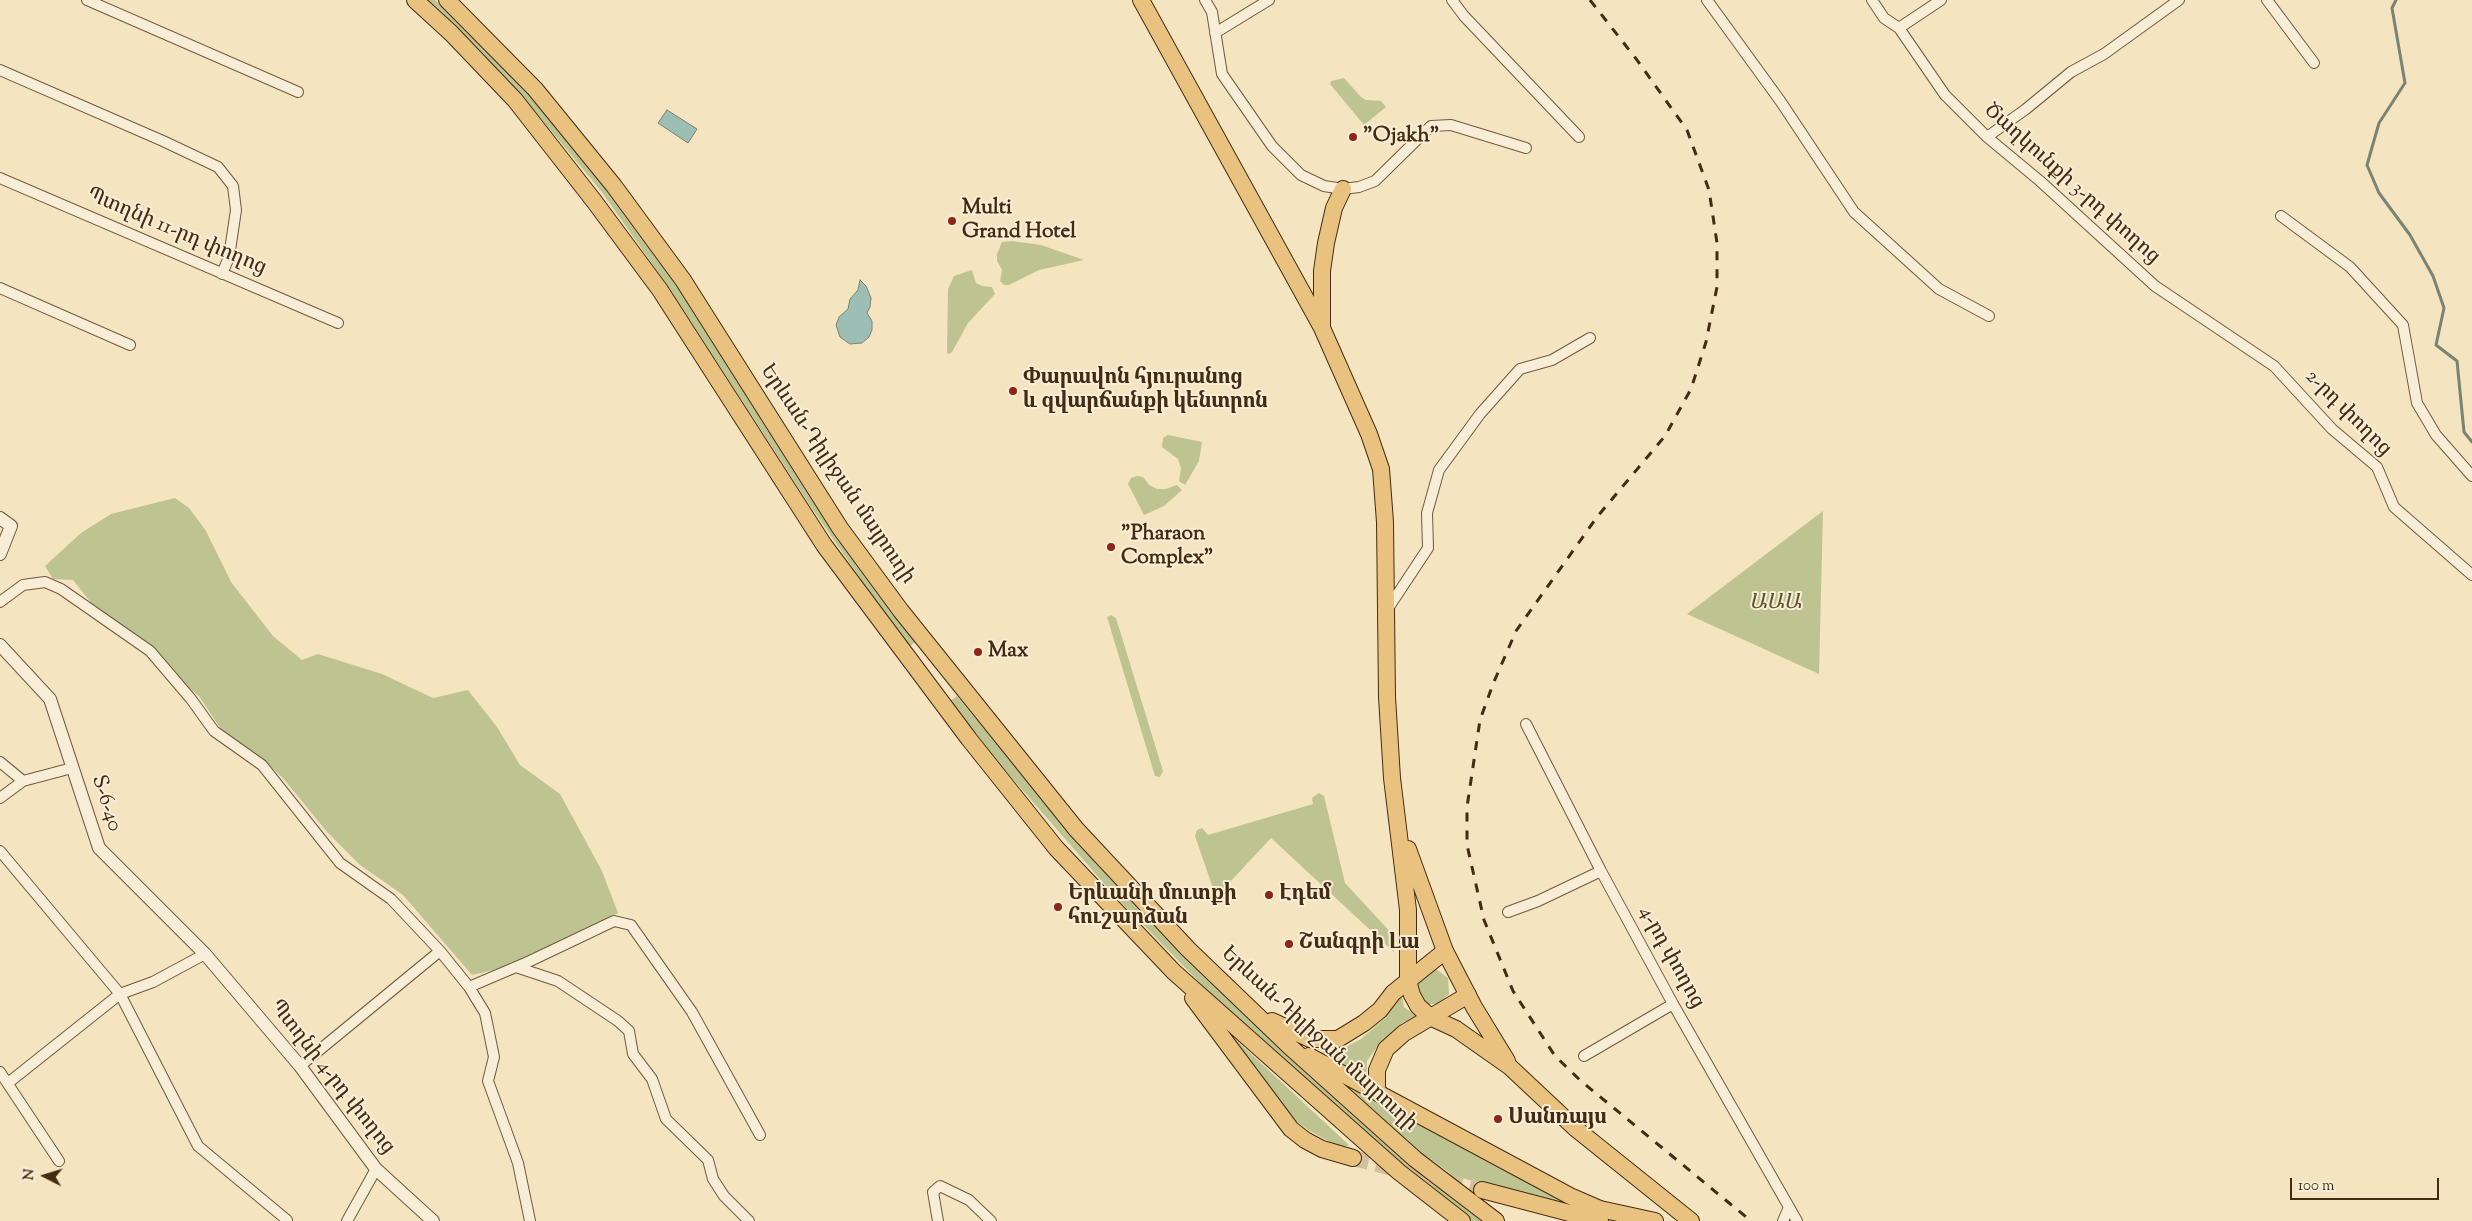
<!DOCTYPE html>
<meta charset="utf-8">
<style>
body{margin:0}
#map{position:relative;width:2472px;height:1221px;overflow:hidden;background:#f5e4c0;font-family:"Sorts Mill Goudy",serif}
canvas{display:block}
.north{position:absolute;left:20px;top:1151px;width:50px;height:50px;-webkit-text-stroke:4px #f8edd6;paint-order:stroke;rotate:275deg;font-size:14px;font-weight:700;line-height:20px;text-align:center;color:#432c12}
.north::after{content:'';display:block;margin:auto;width:18px;height:22px;background:#432c12;clip-path:polygon(50% 0,100% 100%,50% 72%,0 100%)}
.scale{position:absolute;left:2290px;top:1178px;width:149px;height:22px;box-sizing:border-box;border:2px solid #432c12;border-top:0;padding-left:6px;font-size:15px;line-height:18px;white-space:nowrap;color:#432c12;-webkit-text-stroke:4px #f8edd6;paint-order:stroke}
</style>
<div id="map">
<canvas width="2472" height="1221"></canvas>
<div class="north">N</div>
<div class="scale">100 m</div>
</div>
<script>
const ctx = document.querySelector('canvas').getContext('2d');
ctx.lineJoin = 'round';
function fill(path, color) { ctx.fillStyle = color; ctx.fill(path, 'evenodd'); }
const toPath = rows => new Path2D(rows.map(r => 'M' + r).join(''));
function stroke(path, color, width, dash) { ctx.strokeStyle = color; ctx.lineWidth = width; ctx.lineCap = dash ? 'butt' : 'round'; ctx.setLineDash(dash || []); ctx.stroke(path); }
function label(font, color, halo, rows, align = 'center') {
  ctx.font = font + ' "Sorts Mill Goudy","Noto Serif Armenian",serif'; ctx.lineWidth = 4; ctx.setLineDash([]); ctx.textBaseline = 'middle'; ctx.strokeStyle = halo; ctx.fillStyle = color; for (const [text, x, y, turn = 0] of rows) {
    ctx.save(); ctx.translate(x, y); ctx.rotate((+turn || 0) * Math.PI / 180); ctx.textAlign = isNaN(turn) ? turn : align; if (halo) ctx.strokeText(text, 0, 0); ctx.fillText(text, 0, 0); ctx.restore();
  }
}
const green = toPath([
 [423,0,435,0,474,36,542,109,586,161,666,269,856,562,915,642,908,648,809,504,670,289,601,191,543,121,467,40],
 [1344,78,1361,97,1366,100,1381,101,1386,107,1364,125,1330,84,1331,81],
 [1012,241,1041,245,1084,260,1039,270,1009,285,1004,285,1000,281,1002,270,997,261,997,254,1002,242],
 [972,270,976,283,982,286,992,287,995,294,968,323,952,352,949,354,947,353,948,289,954,276],
 [1168,435,1202,442,1199,461,1185,485,1179,481,1181,468,1178,459,1162,447,1163,438],
 [1137,476,1143,477,1149,485,1157,489,1166,489,1177,485,1182,490,1164,506,1144,515,1128,484,1131,478],
 [175,498,189,508,206,531,231,582,273,636,302,660,318,654,382,674,433,698,468,690,497,727,520,765,560,794,602,871,618,913,503,968,472,975,403,895,360,865,327,832,283,778,257,754,223,732,199,696,176,678,150,645,96,609,73,580,53,579,45,566,81,533,111,514],
 [1823,511,1819,674,1687,614],
 [1111,615,1116,618,1163,771,1160,777,1155,776,1107,617],
 [957,696,1046,805,1122,891,1202,973,1484,1221,1472,1221,1403,1167,1249,1030,1207,990,1113,894,1000,764,950,701],
 [1319,793,1324,796,1345,883,1395,937,1394,952,1271,838,1216,897,1195,836,1197,830,1202,828,1208,835,1313,804,1312,798],
 [1436,969,1448,978,1449,994,1438,1004,1425,1004,1420,1001,1416,978],
 [1402,996,1404,1007,1417,1017,1403,1022,1377,1047,1367,1061,1366,1079,1321,1052,1344,1048,1361,1039,1385,1018],
 [1219,1024,1349,1145,1341,1148,1308,1130,1291,1117],
 [1334,1074,1587,1211,1454,1176,1418,1150]
]);
const water = toPath([
 [667,110,697,129,688,143,658,123,667,110],
 [860,280,866,286,871,298,870,307,867,313,872,321,872,330,869,337,862,343,850,344,840,337,836,325,839,317,848,309,850,299,858,290,860,280]
]);
const stream = toPath([
 [2396,0,2392,8,2405,83,2379,123,2367,165,2379,193,2410,235,2433,276,2444,308,2436,345,2457,361,2464,432,2472,442]
]);
const trunkTunnel = toPath([
 [1353,1158,1482,1190]
]);
const minor = toPath([
 [87,0,298,92],
 [1205,0,1212,12,1222,74,1272,146,1301,175,1324,186,1343,189,1359,187,1375,181,1431,126,1451,125,1526,148],
 [1452,0,1464,16,1579,137],
 [1707,0,1781,102,1854,212,1939,289,1989,316],
 [1872,0,1884,18,1899,28,1945,95,1987,137,2040,181,2155,286,2274,366,2332,429,2377,467,2394,507,2472,575],
 [2267,0,2314,63],
 [1899,28,1941,0],
 [1215,33,1269,0],
 [0,70,163,141,218,167,233,186,236,210,229,257,222,274],
 [1987,137,2026,109,2071,72,2104,54,2179,0],
 [0,178,338,323],
 [2281,216,2350,267,2403,325,2417,403,2436,435,2472,476],
 [0,288,130,345],
 [0,602,23,585,45,582,61,589,150,651,191,699,214,731,262,765,340,863,391,899,440,951,469,987,485,1013,494,1057,488,1081,518,1163,530,1221],
 [1387,610,1428,548,1427,513,1439,470,1480,414,1520,369,1552,360,1590,338],
 [1526,724,1601,871,1673,1004,1797,1221],
 [0,762,23,781,72,768],
 [0,798,23,781],
 [0,851,120,994,198,1146,287,1220],
 [1508,912,1538,901,1601,871],
 [516,967,558,981,618,1021,629,1031,633,1054,652,1079,666,1119,708,1160,713,1179,724,1196,749,1221],
 [469,987,530,961,614,921,631,925,692,1012,760,1135],
 [1584,1056,1673,1004],
 [300,1066,440,951],
 [0,1072,59,1161],
 [8,1083,120,994,153,982,205,954],
 [347,1221,376,1169],
 [938,1221,933,1192,940,1186,969,1200,991,1221],
 [1783,1221,1789,1207]
]);
const tertiary = toPath([
 [0,518,11,526,0,554],
 [0,645,50,699,99,848,205,954,300,1066,376,1169,433,1221]
]);
const primary = toPath([
 [1141,0,1322,328,1369,434,1381,469,1385,522,1387,697,1392,778,1408,910,1408,981,1412,995,1418,1006,1430,1017,1456,1029,1510,1067,1575,1128,1691,1221],
 [1322,326,1322,271,1326,243,1334,208,1343,189],
 [1408,849,1445,951,1474,1007,1507,1061]
]);
const trunk = toPath([
 [415,0,451,33,515,100,594,201,660,290,824,545,969,739,1056,848,1174,972,1399,1172,1462,1221],
 [447,0,535,89,614,186,683,280,840,528,901,611,1076,829,1188,949,1288,1045,1415,1159,1496,1221],
 [1193,998,1291,1129,1305,1140,1322,1149,1353,1158],
 [1272,1021,1310,1039,1338,1039,1364,1023,1380,1010,1393,993,1445,951],
 [1309,1056,1570,1196,1600,1209,1655,1221],
 [1377,1091,1377,1070,1386,1049,1404,1033,1468,995],
 [1482,1190,1600,1221]
]);
const rail = toPath([
 [1590,0,1637,60,1687,130,1709,190,1717,243,1717,287,1706,342,1691,389,1665,436,1597,517,1516,631,1493,684,1480,720,1467,807,1467,845,1484,920,1513,991,1555,1056,1581,1081,1751,1221]
]);
const markers = [
 [1353,137,5,"#8f2418"],
 [952,221,5,"#8f2418"],
 [1013,391,5,"#8f2418"],
 [1111,547,5,"#8f2418"],
 [978,652,5,"#8f2418"],
 [1269,895,5,"#8f2418"],
 [1058,907,5,"#8f2418"],
 [1289,944,5,"#8f2418"],
 [1498,1119,5,"#8f2418"]
];
const poiNames = [
 ["\"Ojakh\"",1363,137],
 ["Multi",962,209],
 ["Grand Hotel",962,233],
 ["Փարավոն հյուրանոց",1023,379],
 ["և զվարճանքի կենտրոն",1023,403],
 ["\"Pharaon",1121,535],
 ["Complex\"",1121,559],
 ["Max",988,652],
 ["Երևանի մուտքի",1068,895],
 ["հուշարձան",1068,919],
 ["Էդեմ",1279,895],
 ["Շանգրի Լա",1299,944],
 ["Սանռայս",1508,1119]
];
const streetNames = [
 ["Ծաղկունքի 3-րդ փողոց",2071,185,42],
 ["Պտղնի 11-րդ փողոց",176,233,23],
 ["2-րդ փողոց",2347,414,45],
 ["Երևան-Դիլիջան մայրուղի",836,475,56],
 ["Տ-6-40",105,804,72],
 ["4-րդ փողոց",1670,958,61],
 ["Երևան-Դիլիջան մայրուղի",1318,1040,43],
 ["Պտղնի 4-րդ փողոց",331,1078,52]
];
const parkNames = [
 ["ԱԱԱ",1775,604]
];
fill(green, '#bec491');
fill(water, '#9cbeb5');
stroke(water, '#788474', 1);
stroke(stream, '#788474', 3);
stroke(trunkTunnel, '#d1bf9d', 16, [16, 8]);
stroke(minor, '#705a3e', 12);
stroke(tertiary, '#705a3e', 14);
stroke(primary, '#432c12', 18);
stroke(trunk, '#432c12', 18);
stroke(minor, '#f8edd6', 10);
stroke(tertiary, '#f8edd6', 12);
stroke(primary, '#eac280', 16);
stroke(trunk, '#eac280', 16);
stroke(rail, '#432c12', 3, [9, 9]);
for (const [x, y, r, color] of markers) { const dot = new Path2D(); dot.arc(x, y, r, 0, 2 * Math.PI); ctx.fillStyle = color; ctx.fill(dot); stroke(dot, '#f8edd6', 2); }
label('bold 21px', '#432c12', '#f8edd6', poiNames, 'left');
label('21px', '#432c12', '#f8edd6', streetNames);
label('italic 21px', '#625232', '#f8edd6', parkNames);
</script>
